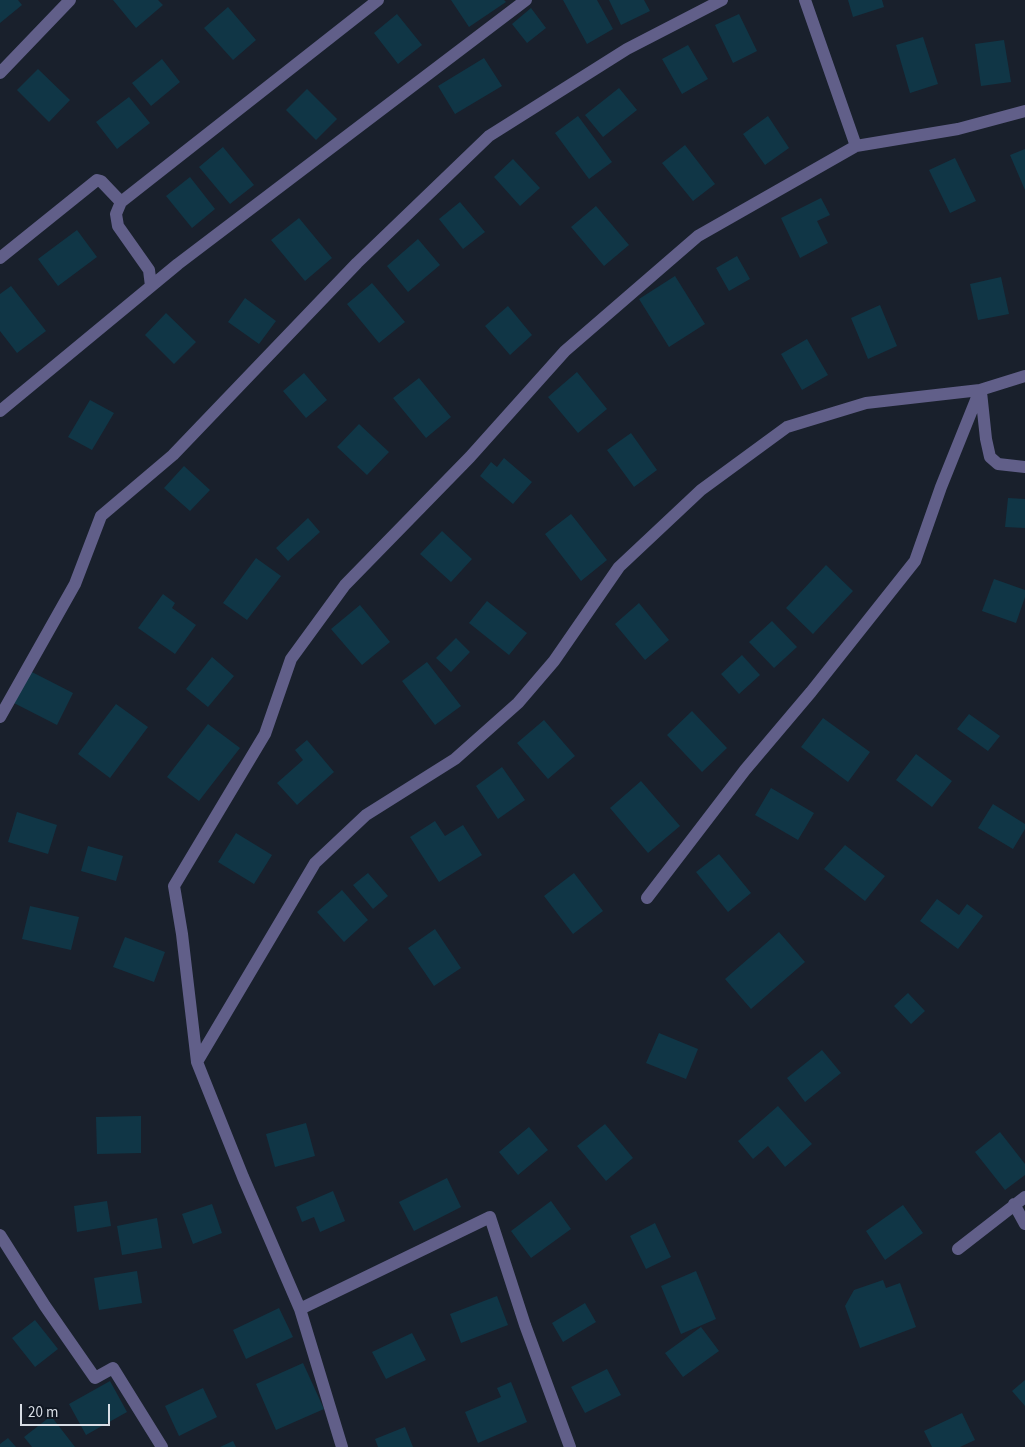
<!DOCTYPE html>
<style>
body{margin:0}
#map{position:relative;width:1025px;height:1447px;overflow:hidden;background:#19202c;font-family:"Source Sans 3",sans-serif}
canvas{display:block}
.scale{position:absolute;left:20px;top:1404px;width:90px;height:22px;box-sizing:border-box;border:2px solid #d8dde5;border-top:0;padding-left:6px;font-size:15px;line-height:18px;white-space:nowrap;color:#d8dde5;-webkit-text-stroke:4px #101722;paint-order:stroke}
</style>
<div id="map">
<canvas width="1025" height="1447"></canvas>
<div class="scale">20 m</div>
</div>
<script>
const ctx = document.querySelector('canvas').getContext('2d');
ctx.lineJoin = 'round';
function fill(path, color) { ctx.fillStyle = color; ctx.fill(path, 'evenodd'); }
const toPath = rows => new Path2D(rows.map(r => 'M' + r).join(''));
function stroke(path, color, width, dash) { ctx.strokeStyle = color; ctx.lineWidth = width; ctx.lineCap = dash ? 'butt' : 'round'; ctx.setLineDash(dash || []); ctx.stroke(path); }
const building = toPath([
 [0,0,18,0,22,5,0,23],
 [113,0,158,0,163,5,136,28],
 [451,0,504,0,506,2,469,27],
 [563,0,597,0,613,29,587,44],
 [609,0,644,0,650,11,621,25],
 [848,0,882,0,884,7,853,17],
 [228,7,256,40,233,60,204,28],
 [531,8,546,28,527,43,512,24],
 [397,14,422,45,398,64,374,33],
 [739,14,757,51,733,63,715,25],
 [923,37,938,84,910,93,896,45],
 [1004,40,1011,82,981,86,975,44],
 [688,45,708,79,682,94,662,59],
 [484,58,502,86,455,114,438,86],
 [162,59,180,82,151,106,132,83],
 [38,69,70,100,49,122,17,90],
 [619,88,637,110,603,137,585,115],
 [307,89,337,119,316,140,286,110],
 [129,97,150,123,117,149,96,122],
 [578,116,612,162,589,179,555,133],
 [768,116,789,148,765,165,743,134],
 [685,145,715,184,693,201,662,163],
 [223,147,254,185,230,204,199,167],
 [1025,149,1025,190,1010,155],
 [955,158,976,201,950,213,929,170],
 [513,159,540,188,520,206,494,177],
 [190,177,215,209,192,228,166,196],
 [821,198,830,215,817,221,828,243,800,258,781,218],
 [460,202,485,232,463,249,439,219],
 [596,206,629,245,604,266,571,227],
 [299,218,332,258,305,281,271,240],
 [77,230,97,257,58,286,38,259],
 [418,239,440,265,408,292,387,266],
 [737,256,750,279,729,291,716,268],
 [675,276,705,324,669,347,639,299],
 [1001,277,1009,314,978,320,970,284],
 [372,283,405,322,379,343,347,304],
 [11,286,46,331,17,353,0,331,0,294],
 [245,298,276,321,259,344,228,322],
 [880,305,897,346,868,359,851,318],
 [508,306,532,335,510,355,485,326],
 [166,313,196,342,174,364,145,335],
 [807,339,828,375,802,390,781,354],
 [577,372,607,409,578,433,548,397],
 [304,373,327,400,306,418,283,391],
 [419,378,451,417,426,438,393,398],
 [90,400,114,413,92,450,68,437],
 [359,424,389,452,367,475,337,447],
 [631,433,657,470,634,487,607,450],
 [504,458,532,482,513,504,480,476,491,462,497,467],
 [184,466,210,490,190,511,164,488],
 [1008,498,1025,499,1025,528,1005,527],
 [571,514,607,560,581,581,545,534],
 [308,518,320,532,288,561,276,548],
 [442,531,472,559,451,582,420,554],
 [256,558,281,576,247,620,223,603],
 [826,565,853,591,813,634,786,608],
 [994,579,1025,590,1025,597,1016,623,982,611],
 [163,594,175,603,172,608,196,625,175,654,138,628],
 [487,601,527,633,509,655,469,623],
 [639,603,669,640,645,660,615,624],
 [360,605,390,642,362,665,331,629],
 [772,621,797,647,774,668,749,642],
 [456,638,470,652,451,672,436,658],
 [742,655,760,675,739,694,721,674],
 [212,657,234,676,208,707,186,689],
 [427,662,461,706,435,725,402,681],
 [28,670,73,693,57,725,12,702],
 [116,704,148,727,110,778,78,754],
 [692,711,727,748,702,772,667,735],
 [969,714,1000,736,988,751,957,729],
 [823,718,870,752,848,782,801,747],
 [544,720,575,756,548,779,517,743],
 [208,724,240,748,199,801,167,777],
 [307,740,334,772,297,805,277,783,303,760,295,750],
 [916,754,952,781,932,807,896,780],
 [502,767,525,800,498,819,476,786],
 [641,781,680,826,648,853,610,808],
 [771,788,814,813,798,840,755,815],
 [993,804,1025,824,1025,829,1013,849,978,828],
 [17,812,57,825,48,854,8,842],
 [435,821,445,836,463,825,482,855,439,882,410,837],
 [236,833,272,855,254,884,218,862],
 [845,845,885,876,865,901,824,869],
 [88,846,123,856,116,881,81,871],
 [719,854,751,893,728,912,696,872],
 [368,873,388,896,373,909,353,885],
 [574,873,603,911,573,934,544,896],
 [342,890,368,920,344,942,317,912],
 [937,899,959,915,967,904,983,916,958,949,920,921],
 [30,906,79,917,71,950,22,939],
 [435,929,461,968,434,986,408,948],
 [779,932,805,962,751,1009,725,979],
 [125,937,165,952,154,982,113,967],
 [908,993,925,1011,911,1024,894,1006],
 [659,1033,698,1049,686,1079,646,1063],
 [822,1050,841,1073,805,1102,787,1078],
 [778,1106,812,1144,785,1167,768,1146,753,1159,738,1141],
 [141,1116,141,1153,97,1154,96,1117],
 [306,1123,315,1156,275,1167,266,1134],
 [605,1124,633,1158,606,1181,577,1146],
 [529,1127,548,1150,518,1175,499,1152],
 [1000,1132,1025,1164,1025,1175,1005,1190,975,1152],
 [447,1178,461,1207,414,1231,399,1202],
 [333,1191,345,1221,320,1232,314,1217,302,1222,296,1207],
 [107,1201,111,1226,77,1232,74,1206],
 [551,1201,571,1229,531,1258,511,1231],
 [212,1204,222,1233,193,1244,182,1214],
 [903,1205,923,1233,885,1260,866,1231],
 [157,1218,162,1248,122,1255,117,1226],
 [655,1223,671,1257,646,1269,630,1236],
 [137,1271,142,1303,99,1310,94,1278],
 [696,1271,716,1319,681,1334,661,1286],
 [883,1280,886,1288,900,1283,916,1327,860,1348,845,1306,854,1290],
 [497,1296,508,1325,461,1343,450,1314],
 [585,1303,596,1322,563,1342,552,1323],
 [279,1308,293,1337,246,1359,233,1330],
 [35,1320,58,1349,35,1367,12,1338],
 [701,1327,719,1351,683,1377,665,1353],
 [412,1333,426,1360,386,1379,372,1352],
 [303,1363,324,1409,276,1430,256,1384],
 [607,1369,621,1395,585,1413,571,1387],
 [1025,1380,1025,1406,1012,1391],
 [110,1381,127,1412,86,1435,69,1404],
 [511,1382,527,1422,478,1443,465,1412,501,1397,497,1388],
 [203,1388,217,1417,179,1436,165,1406],
 [962,1413,975,1440,960,1447,932,1447,924,1431],
 [51,1416,75,1447,32,1447,24,1437],
 [405,1427,413,1447,378,1447,375,1439],
 [8,1438,16,1447,0,1447,0,1444],
 [233,1441,236,1447,220,1447]
]);
const minor = toPath([
 [805,0,856,146],
 [0,73,70,0],
 [0,258,97,180,101,181,121,202],
 [151,286,149,270,118,226,116,214,121,202,378,0],
 [981,392,986,439,990,457,998,464,1025,467],
 [0,411,178,264,526,0],
 [0,717,75,584,101,516,173,455,357,263,489,136,627,49,722,0],
 [647,898,745,770,811,692,915,561,941,487,980,390],
 [197,1062,315,863,366,815,455,759,518,703,554,661,619,567,701,490,787,427,866,403,980,390,1025,376],
 [1014,1204,1025,1224],
 [0,1235,45,1306,95,1378,113,1368,162,1447],
 [958,1249,1025,1197],
 [300,1309,490,1217,525,1325,570,1447],
 [342,1447,300,1309,243,1177,197,1062,182,934,174,886,265,734,291,659,345,585,470,457,565,351,698,236,856,146,958,129,1025,111]
]);
fill(building, '#103646');
stroke(minor, '#615f89', 12);
</script>
